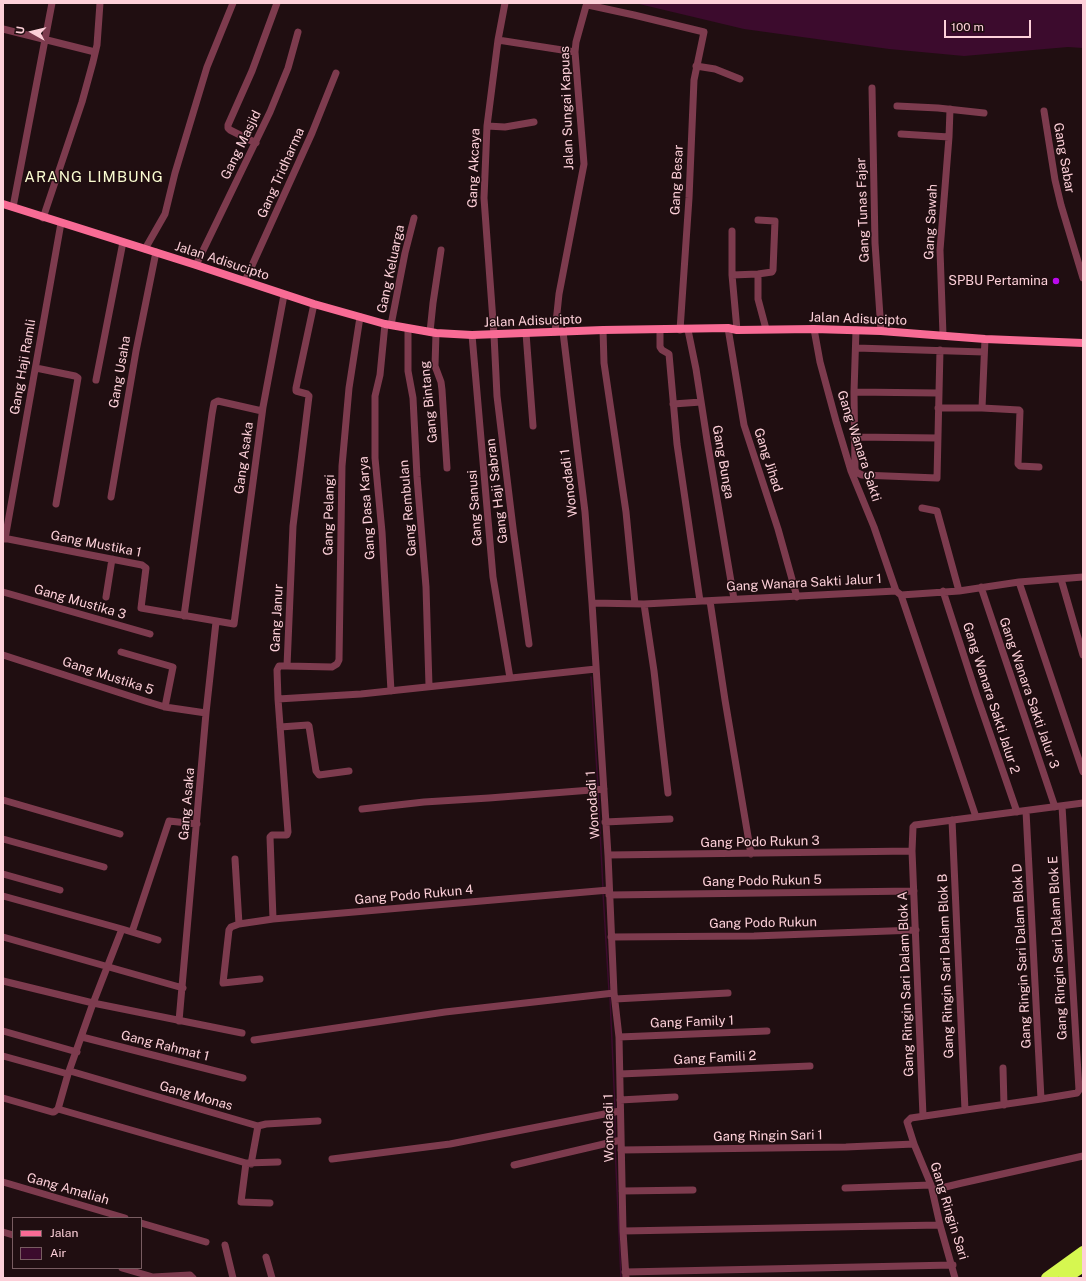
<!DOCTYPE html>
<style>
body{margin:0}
#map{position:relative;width:1086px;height:1281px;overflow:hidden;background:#200e11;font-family:"Public Sans",sans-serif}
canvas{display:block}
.frame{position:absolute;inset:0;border:4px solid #fdd0d9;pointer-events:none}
.legend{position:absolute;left:12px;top:1217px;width:130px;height:52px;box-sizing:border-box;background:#200e11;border:1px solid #785c61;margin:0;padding:5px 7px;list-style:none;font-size:12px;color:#fdd0d9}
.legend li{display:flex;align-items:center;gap:8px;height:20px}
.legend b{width:20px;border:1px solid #785c61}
.north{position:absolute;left:12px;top:12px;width:40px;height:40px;-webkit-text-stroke:3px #200e11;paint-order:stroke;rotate:278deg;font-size:11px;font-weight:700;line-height:16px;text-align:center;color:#fdd0d9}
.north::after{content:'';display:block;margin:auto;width:14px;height:18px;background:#fdd0d9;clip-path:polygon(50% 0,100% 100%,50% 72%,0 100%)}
.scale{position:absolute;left:944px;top:20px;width:87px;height:18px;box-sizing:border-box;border:2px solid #fdd0d9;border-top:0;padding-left:5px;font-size:12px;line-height:14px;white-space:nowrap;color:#fdd0d9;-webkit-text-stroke:3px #200e11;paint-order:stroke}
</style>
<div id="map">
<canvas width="1086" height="1281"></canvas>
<div class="frame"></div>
<ul class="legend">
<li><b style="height:5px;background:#f86b95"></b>Jalan</li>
<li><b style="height:11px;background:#3c0b2d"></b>Air</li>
</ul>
<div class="north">U</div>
<div class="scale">100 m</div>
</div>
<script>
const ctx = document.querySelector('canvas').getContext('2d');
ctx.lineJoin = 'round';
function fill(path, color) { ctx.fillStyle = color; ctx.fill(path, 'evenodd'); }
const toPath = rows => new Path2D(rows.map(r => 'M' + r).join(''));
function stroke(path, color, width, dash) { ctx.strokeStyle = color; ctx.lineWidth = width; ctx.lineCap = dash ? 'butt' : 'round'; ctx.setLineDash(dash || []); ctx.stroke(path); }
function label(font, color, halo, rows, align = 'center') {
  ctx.font = font + ' "Public Sans",sans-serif'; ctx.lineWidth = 3; ctx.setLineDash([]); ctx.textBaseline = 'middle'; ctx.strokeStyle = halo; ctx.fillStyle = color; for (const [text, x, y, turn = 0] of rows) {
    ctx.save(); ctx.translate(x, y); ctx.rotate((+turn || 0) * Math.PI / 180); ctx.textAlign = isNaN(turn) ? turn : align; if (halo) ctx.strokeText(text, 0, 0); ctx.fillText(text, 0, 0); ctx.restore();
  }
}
const water = toPath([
 [635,3,1083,3,1083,48,1068,47,964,56,889,49,744,29]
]);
const stream = toPath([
 [591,677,598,787],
 [598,791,603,889],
 [603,893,609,991],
 [610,997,615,1109],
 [615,1115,615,1139],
 [615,1145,621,1278]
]);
const street = toPath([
 [505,3,498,40,487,126,484,198,494,335,497,396,513,528,529,644],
 [3,29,95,52],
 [498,40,575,52],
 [696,66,715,69,740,79],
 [872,88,875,243,881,331],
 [897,106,938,108,984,113],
 [1044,111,1055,180,1061,205,1083,278],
 [487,126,505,127,534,122],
 [901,134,949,137],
 [256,143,230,130,228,128,228,125,252,71,277,3],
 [13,207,52,3],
 [43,218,82,102,93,62,97,45,100,3],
 [732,231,732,275,737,330],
 [145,249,165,214,175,173,207,67,233,3],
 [196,265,270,112,288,68,298,32],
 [758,274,758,299,766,329],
 [732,275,758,274,772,272,773,270,775,221,758,220],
 [245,281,312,133,336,73],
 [385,324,380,375,375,396,375,458,382,532,391,691],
 [391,325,405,253,414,218],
 [728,328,744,425,778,529,797,597],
 [408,329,408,371,413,398,417,477,426,587,429,686],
 [814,329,820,362,836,421,851,471,874,527,896,591],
 [603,330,604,363,626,512,635,604],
 [660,330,660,347,662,350,669,354,677,444,700,601],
 [688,330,696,369,707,440,734,599],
 [856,330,854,392,855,468,856,472,862,475,937,478,940,350],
 [430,332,433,303,441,250],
 [555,332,559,294,584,164,575,52,576,42,586,6,588,5,634,15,704,32,694,80,689,198,680,330],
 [563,332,585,512,592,603,608,855,614,993,619,1037,623,1231,626,1278],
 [436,333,435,366,441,382,442,390,447,468],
 [526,333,533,426],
 [472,335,493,577,510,678],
 [943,335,940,250,949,137,950,109],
 [856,348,984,352],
 [36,368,75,376,78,378,56,504],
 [96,380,123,242],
 [854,392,938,393],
 [673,404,701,402],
 [938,408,982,408,1019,410,1020,411,1018,464,1020,466,1039,467],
 [982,408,985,339],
 [854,437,938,438],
 [111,497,136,351,156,252],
 [922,508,937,511,959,591],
 [3,538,142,565,146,568,141,608,234,624,263,407,284,295],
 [5,539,61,223],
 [1061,579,1083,655],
 [1019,582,1083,772],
 [981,587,1055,807],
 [943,591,976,693,1017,812],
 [3,592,150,634],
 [901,595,959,591,1019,582,1083,577],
 [106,597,112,559],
 [710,601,725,700,751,854],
 [592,603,644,604,896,591,901,595,976,817],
 [644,604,654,671,668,793],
 [184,616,212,414,214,403,218,401,262,411],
 [121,652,173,667,165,707],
 [3,655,145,701,165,707,206,713],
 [287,666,332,667,337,664,339,660,342,466,349,388,360,317],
 [278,699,361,694,596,669],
 [280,727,308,725,309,726,316,771,319,775,349,771],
 [3,800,120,834],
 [362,809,424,802,489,798,604,789],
 [1026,811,1041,1099],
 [952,820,965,1110],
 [605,822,670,819],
 [3,839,104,867],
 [608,855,912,851],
 [235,859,239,924],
 [3,874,60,890],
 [609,895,914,891],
 [3,896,122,929],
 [273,919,270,837,272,835,287,835,288,832,278,699,277,670,279,666,287,666,293,526,309,396,307,394,296,391,296,388,314,304],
 [132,932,169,821,197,824],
 [3,937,183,988],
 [611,937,754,936,916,930],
 [158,940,122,929,92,1006,68,1074,58,1109,246,1163,278,1162],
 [260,979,223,983,229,930,231,927,239,924,273,919,609,890],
 [3,981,93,1003,242,1033],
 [615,999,728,993],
 [179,1021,206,713,216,622],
 [3,1031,77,1052],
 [82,1037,243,1078],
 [619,1037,767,1031],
 [254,1040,445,1012,614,993],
 [3,1056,68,1074],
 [1003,1068,1004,1105],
 [70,1071,258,1126,266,1124,318,1121],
 [620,1074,810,1066],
 [3,1098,52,1112,54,1112,58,1109],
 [620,1100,675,1097],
 [923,1116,912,851,913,827,915,825,1083,803],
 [621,1150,846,1147,914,1144],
 [332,1159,450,1144,620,1111],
 [246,1163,241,1202,270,1203],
 [251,1164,258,1126],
 [514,1165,621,1140],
 [3,1182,125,1218],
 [845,1188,931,1185],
 [933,1190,962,1183,1083,1156],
 [622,1191,693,1190],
 [141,1223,206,1242],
 [623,1231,940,1225],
 [3,1232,13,1235],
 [225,1245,233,1278],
 [266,1257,272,1278],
 [122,1268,153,1277,190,1275,193,1278],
 [625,1272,953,1265],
 [955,1278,940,1225,931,1185,914,1144,907,1122,911,1118,1041,1099,1077,1093,1079,1090,1062,806]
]);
const secondary = toPath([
 [3,204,196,265,314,304,385,324,436,333,472,335,603,330,728,328,737,330,814,329,881,331,985,339,1083,343]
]);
const highway = toPath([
 [1047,1278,1083,1252],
 [1065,1278,1083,1266]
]);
const markers = [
 [1056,281,4,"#bc0aee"]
];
const streetNames = [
 ["Jalan Sungai Kapuas",567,108,-92],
 ["Gang Masjid",241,145,-64],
 ["Gang Sabar",1064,158,80],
 ["Gang Akcaya",474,168,-88],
 ["Gang Tridharma",281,173,-66],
 ["Gang Besar",677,180,-87],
 ["Gang Tunas Fajar",863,210,-92],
 ["Gang Sawah",931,222,-87],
 ["Jalan Adisucipto",222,261,18],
 ["Gang Keluarga",391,269,-78],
 ["Jalan Adisucipto",858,319,2],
 ["Jalan Adisucipto",533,321,-2],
 ["Gang Haji Ramli",23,367,-80],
 ["Gang Usaha",120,372,-80],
 ["Gang Bintang",429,402,-96],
 ["Gang Wanara Sakti",859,446,72],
 ["Gang Asaka",244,458,-82],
 ["Gang Jihad",768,460,72],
 ["Gang Bunga",723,462,80],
 ["Wonodadi 1",569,483,-97],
 ["Gang Haji Sabran",497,491,-97],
 ["Gang Dasa Karya",367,508,-94],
 ["Gang Rembulan",408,508,-95],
 ["Gang Sanusi",475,508,-94],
 ["Gang Pelangi",329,515,-89],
 ["Gang Mustika 1",96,544,11],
 ["Gang Wanara Sakti Jalur 1",804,583,-3],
 ["Gang Mustika 3",80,602,16],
 ["Gang Janur",277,618,-87],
 ["Gang Mustika 5",108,676,18],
 ["Gang Wanara Sakti Jalur 3",1029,693,71],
 ["Gang Wanara Sakti Jalur 2",991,698,72],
 ["Gang Asaka",187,804,-85],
 ["Wonodadi 1",593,805,-94],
 ["Gang Podo Rukun 3",760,842,-1],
 ["Gang Podo Rukun 5",762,881,-1],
 ["Gang Podo Rukun 4",414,895,-5],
 ["Gang Podo Rukun",763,923,-1],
 ["Gang Ringin Sari Dalam Blok E",1058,948,-93],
 ["Gang Ringin Sari Dalam Blok D",1022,956,-93],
 ["Gang Ringin Sari Dalam Blok B",946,966,-92],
 ["Gang Ringin Sari Dalam Blok A",906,984,-92],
 ["Gang Family 1",692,1022,-2],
 ["Gang Rahmat 1",165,1046,14],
 ["Gang Famili 2",715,1058,-3],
 ["Gang Monas",196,1096,16],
 ["Wonodadi 1",609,1128,-91],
 ["Gang Ringin Sari 1",768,1136,-1],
 ["Gang Amaliah",68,1189,16],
 ["Gang Ringin Sari",949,1211,73]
];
const poiNames = [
 ["SPBU Pertamina",1048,281]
];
const quarterNames = [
 ["ARANG LIMBUNG",94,177]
];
fill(water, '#3c0b2d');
stroke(stream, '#3c0b2d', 1.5);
stroke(street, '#7d3b4e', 7);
stroke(secondary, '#f86b95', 8);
stroke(highway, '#d6f750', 12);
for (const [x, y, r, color] of markers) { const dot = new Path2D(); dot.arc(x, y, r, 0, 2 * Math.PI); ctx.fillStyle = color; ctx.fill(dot); stroke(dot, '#200e11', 1.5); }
label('13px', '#fdd0d9', '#200e11', streetNames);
label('13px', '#fdd0d9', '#200e11', poiNames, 'right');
ctx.letterSpacing = '1px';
label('15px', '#fbfdd2', '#200e11', quarterNames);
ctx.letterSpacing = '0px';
</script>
